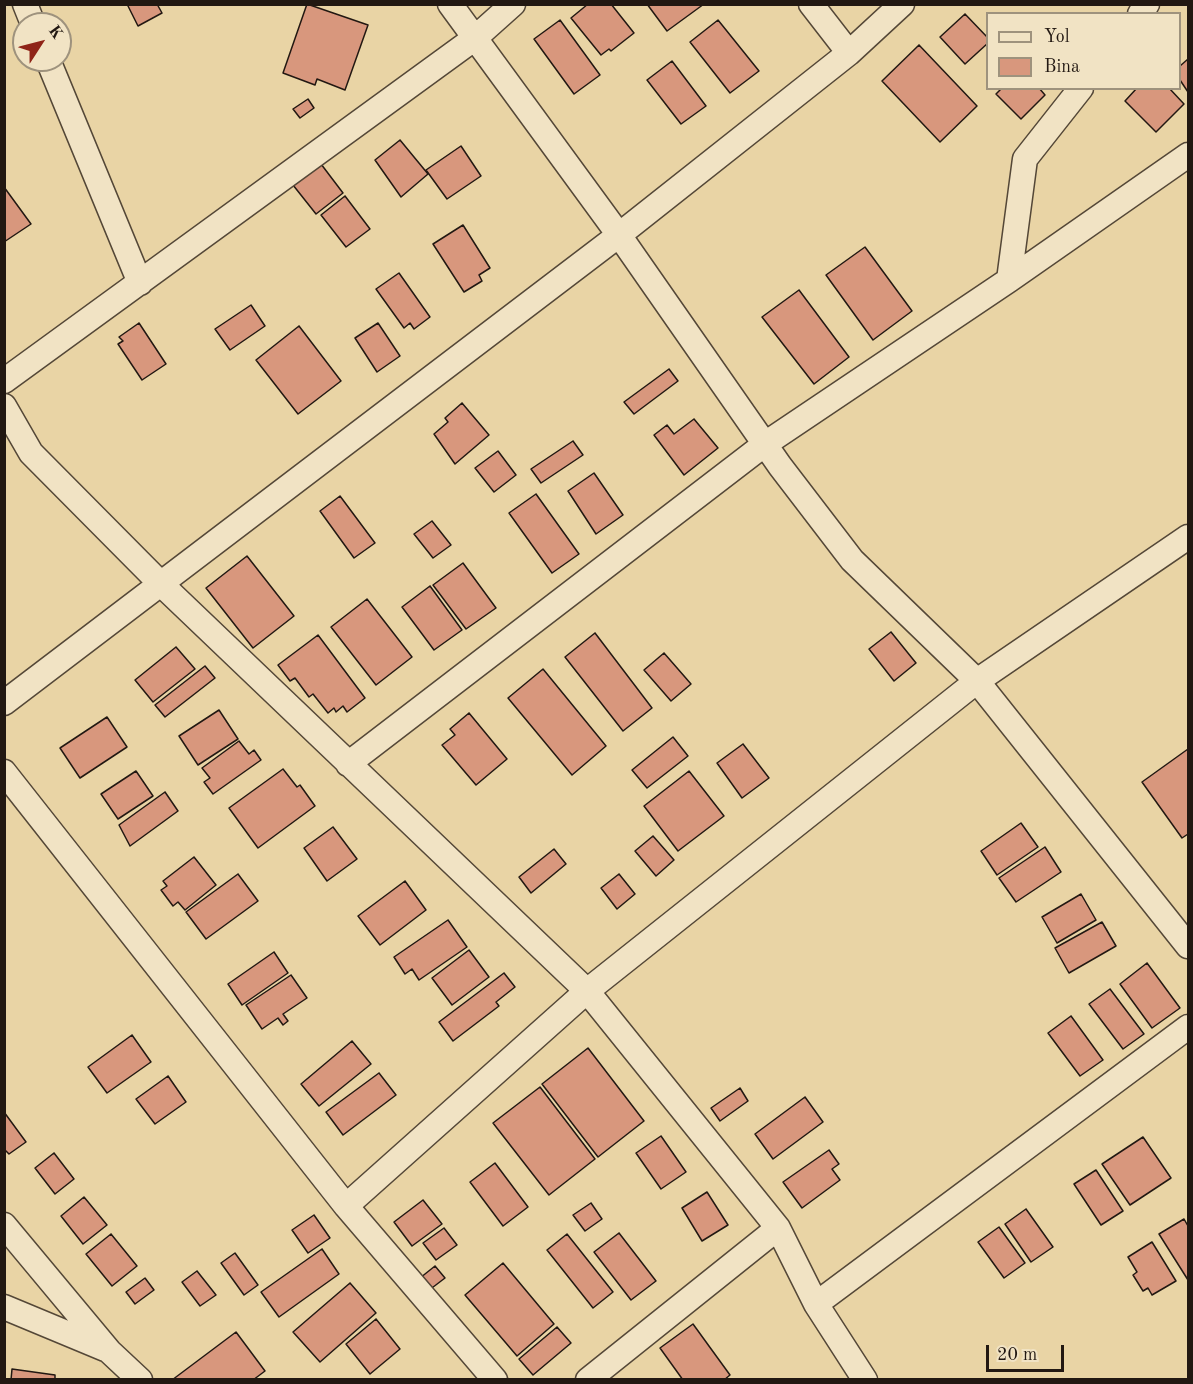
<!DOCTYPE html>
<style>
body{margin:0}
#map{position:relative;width:1193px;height:1384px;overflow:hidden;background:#e9d4a5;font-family:"Old Standard TT",serif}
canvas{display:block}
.frame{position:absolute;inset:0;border:6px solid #221812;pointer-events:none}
.legend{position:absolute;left:986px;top:12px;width:195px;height:78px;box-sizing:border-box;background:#f1e3c4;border:2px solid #9e927d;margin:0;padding:8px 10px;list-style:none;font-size:18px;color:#221812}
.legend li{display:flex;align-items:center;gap:12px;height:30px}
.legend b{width:30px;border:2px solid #9e927d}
.north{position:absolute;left:12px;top:12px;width:60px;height:60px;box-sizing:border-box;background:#f1e3c4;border:2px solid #9e927d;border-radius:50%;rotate:54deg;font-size:16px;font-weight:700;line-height:24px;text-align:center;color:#221812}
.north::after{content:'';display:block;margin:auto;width:21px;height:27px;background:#8f2418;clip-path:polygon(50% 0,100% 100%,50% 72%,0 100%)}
.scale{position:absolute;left:986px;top:1345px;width:78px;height:27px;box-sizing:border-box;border:3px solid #221812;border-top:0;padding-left:8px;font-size:18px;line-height:21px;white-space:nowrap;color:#221812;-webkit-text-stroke:4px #f1e3c4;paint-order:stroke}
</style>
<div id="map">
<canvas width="1193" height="1384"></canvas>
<div class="frame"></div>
<ul class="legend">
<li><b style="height:8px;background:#f1e3c4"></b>Yol</li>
<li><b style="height:16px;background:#d8977d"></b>Bina</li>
</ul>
<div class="north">K</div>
<div class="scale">20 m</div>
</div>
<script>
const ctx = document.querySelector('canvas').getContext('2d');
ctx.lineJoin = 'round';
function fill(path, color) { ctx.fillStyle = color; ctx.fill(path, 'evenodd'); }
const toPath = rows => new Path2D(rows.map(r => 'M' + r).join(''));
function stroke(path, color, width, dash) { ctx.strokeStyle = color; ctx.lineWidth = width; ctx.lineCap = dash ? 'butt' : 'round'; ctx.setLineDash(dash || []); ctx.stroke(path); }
const building = toPath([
 [127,4,157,4,162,13,138,26,127,4],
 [307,4,368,25,345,90,317,79,315,85,283,73,307,4],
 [588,4,611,4,634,33,611,51,609,49,601,55,571,18,588,4],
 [647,4,704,4,667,31,647,4],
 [965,14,988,38,988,43,965,64,940,37,965,14],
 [560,20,600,75,574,94,534,39,560,20],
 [718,20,759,71,730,93,690,42,718,20],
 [919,45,977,106,940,142,882,81,919,45],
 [1188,59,1188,92,1180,80,1180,66,1188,59],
 [672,61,706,106,681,124,647,80,672,61],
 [1002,88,1039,88,1045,95,1021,119,996,94,1002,88],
 [1137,88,1169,88,1184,104,1156,132,1125,101,1137,88],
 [308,99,314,108,300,118,293,109,308,99],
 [400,140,428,174,401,197,375,160,400,140],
 [461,146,481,176,447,199,426,170,461,146],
 [321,164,343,193,316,214,293,185,321,164],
 [4,187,31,224,4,242,4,187],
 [345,196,370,229,346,247,321,215,345,196],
 [463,225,490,268,479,275,482,281,464,292,433,244,463,225],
 [865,247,912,311,873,340,826,275,865,247],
 [399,273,430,317,414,329,410,323,404,328,376,289,399,273],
 [799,290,849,357,814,384,762,317,799,290],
 [251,305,265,326,230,350,215,329,251,305],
 [139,323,166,364,142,380,118,344,123,341,119,337,139,323],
 [378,323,400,356,377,372,355,338,378,323],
 [299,326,341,381,298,414,256,360,299,326],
 [669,369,678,381,634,414,624,402,669,369],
 [462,403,489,435,455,464,434,434,448,422,445,418,462,403],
 [694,419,718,448,684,475,654,435,667,425,674,434,694,419],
 [573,441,583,455,541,483,531,469,573,441],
 [498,451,516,475,494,492,475,468,498,451],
 [594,473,623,515,596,534,568,491,594,473],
 [536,494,579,554,552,573,509,513,536,494],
 [340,496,375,543,354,558,320,511,340,496],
 [432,521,451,545,433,558,414,534,432,521],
 [247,556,294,616,253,648,206,588,247,556],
 [463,563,496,608,466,629,433,585,463,563],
 [430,586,462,630,434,650,402,607,430,586],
 [367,599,412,657,376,685,331,627,367,599],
 [891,632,916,663,894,681,869,649,891,632],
 [595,633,652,708,623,731,565,657,595,633],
 [318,635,365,698,347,712,343,706,336,712,334,708,328,713,313,694,309,697,295,678,290,681,278,665,318,635],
 [176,647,195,669,153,702,135,680,176,647],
 [664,653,691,684,671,701,644,670,664,653],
 [205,666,215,678,165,717,155,705,205,666],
 [543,669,606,746,572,775,508,698,543,669],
 [219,710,238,739,198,765,179,736,219,710],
 [469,713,507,759,476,785,442,745,455,735,450,729,469,713],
 [107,717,127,747,80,778,60,748,107,717],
 [673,737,688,756,647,788,632,770,673,737],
 [239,741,249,754,254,750,261,760,213,794,204,782,210,778,202,768,239,741],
 [743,744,769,778,742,798,717,763,743,744],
 [1188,749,1188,834,1182,838,1142,782,1188,749],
 [283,769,297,787,300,785,315,806,258,848,229,808,283,769],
 [136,771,153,796,118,819,101,794,136,771],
 [689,771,724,816,678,851,644,806,689,771],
 [165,792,178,811,130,846,119,825,165,792],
 [1021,823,1038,847,997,875,981,851,1021,823],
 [333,827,357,859,327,881,304,848,333,827],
 [653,836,674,860,656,876,635,851,653,836],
 [1045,847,1061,872,1016,902,999,878,1045,847],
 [554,849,566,864,531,893,519,877,554,849],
 [194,857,216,885,185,910,178,902,173,906,161,890,167,886,163,881,194,857],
 [238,874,258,901,206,939,186,912,238,874],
 [619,874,635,894,617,909,601,888,619,874],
 [405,881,426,910,380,945,358,916,405,881],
 [1081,894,1096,920,1057,943,1042,917,1081,894],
 [448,920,467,947,419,980,412,969,405,974,394,957,448,920],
 [1102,922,1116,946,1069,973,1055,948,1102,922],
 [469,950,489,977,452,1005,432,978,469,950],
 [274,952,288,973,242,1005,228,984,274,952],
 [1147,963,1180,1008,1152,1028,1120,984,1147,963],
 [504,973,515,987,496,1002,499,1006,453,1041,439,1022,504,973],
 [291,975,307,998,283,1014,288,1021,283,1025,278,1018,262,1029,246,1005,291,975],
 [1110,989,1144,1034,1123,1049,1089,1004,1110,989],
 [1071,1016,1103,1060,1080,1076,1048,1033,1071,1016],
 [132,1035,151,1062,107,1093,88,1067,132,1035],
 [352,1041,371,1064,319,1106,301,1084,352,1041],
 [588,1048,644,1121,598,1157,542,1084,588,1048],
 [379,1073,396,1095,343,1135,326,1112,379,1073],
 [168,1076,186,1102,155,1124,136,1099,168,1076],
 [540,1087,595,1159,549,1195,493,1123,540,1087],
 [740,1088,748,1101,720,1121,711,1108,740,1088],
 [805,1097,823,1122,773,1159,755,1134,805,1097],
 [4,1112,26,1142,9,1154,4,1149,4,1112],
 [661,1136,686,1172,661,1189,636,1153,661,1136],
 [1143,1137,1171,1178,1130,1205,1102,1164,1143,1137],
 [829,1150,839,1164,832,1169,840,1180,802,1208,783,1182,829,1150],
 [54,1153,74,1179,55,1194,35,1168,54,1153],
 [495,1163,528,1207,503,1226,470,1182,495,1163],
 [1096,1170,1123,1211,1101,1225,1074,1184,1096,1170],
 [707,1192,728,1225,702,1241,682,1208,707,1192],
 [84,1197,107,1225,83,1244,61,1216,84,1197],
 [423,1200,442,1224,412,1246,394,1222,423,1200],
 [591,1203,602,1219,585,1231,573,1215,591,1203],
 [1026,1209,1053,1247,1031,1262,1005,1224,1026,1209],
 [314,1215,330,1238,308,1253,292,1230,314,1215],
 [1184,1219,1188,1226,1188,1280,1159,1234,1184,1219],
 [999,1227,1025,1263,1004,1278,978,1242,999,1227],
 [444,1228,457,1245,436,1260,423,1243,444,1228],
 [619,1233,656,1281,631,1300,594,1252,619,1233],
 [111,1234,137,1266,112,1286,86,1254,111,1234],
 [567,1234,613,1292,593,1308,547,1250,567,1234],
 [1152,1242,1176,1281,1152,1295,1148,1288,1143,1291,1133,1275,1137,1272,1128,1257,1152,1242],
 [322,1249,339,1274,279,1317,261,1292,322,1249],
 [235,1253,258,1285,244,1295,221,1263,235,1253],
 [503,1263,554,1324,517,1356,465,1295,503,1263],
 [435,1266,445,1278,424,1294,415,1282,435,1266],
 [197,1271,216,1295,200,1306,182,1282,197,1271],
 [145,1278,154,1290,135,1304,126,1292,145,1278],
 [350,1283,376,1313,320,1362,293,1332,350,1283],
 [376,1319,400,1349,370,1374,346,1344,376,1319],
 [693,1324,730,1375,724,1380,683,1380,660,1348,693,1324],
 [557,1327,571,1343,533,1375,519,1359,557,1327],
 [236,1332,265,1371,253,1380,172,1380,236,1332],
 [12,1369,55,1375,55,1380,11,1380,12,1369]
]);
const street = toPath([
 [25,4,33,24],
 [450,4,619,235,780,466,852,560,977,681,1188,946],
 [811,4,849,53],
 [1140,14,1147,4],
 [48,60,140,283],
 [1009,280,1025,159,1081,88],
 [4,381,475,38,513,4],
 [4,406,31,453,160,583,587,991,778,1228,816,1304,865,1380],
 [4,703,619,235,849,53,902,4],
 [348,764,765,444,1009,280,1188,155],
 [4,772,346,1206,495,1380],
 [346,1206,587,991,977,681,1188,537],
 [4,1225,109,1351,140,1380],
 [816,1304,1188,1027],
 [4,1307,105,1349],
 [588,1380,778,1228]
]);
fill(building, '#d8977d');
stroke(building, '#221812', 1.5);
stroke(street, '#544737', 27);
stroke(street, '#f1e3c4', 24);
</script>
